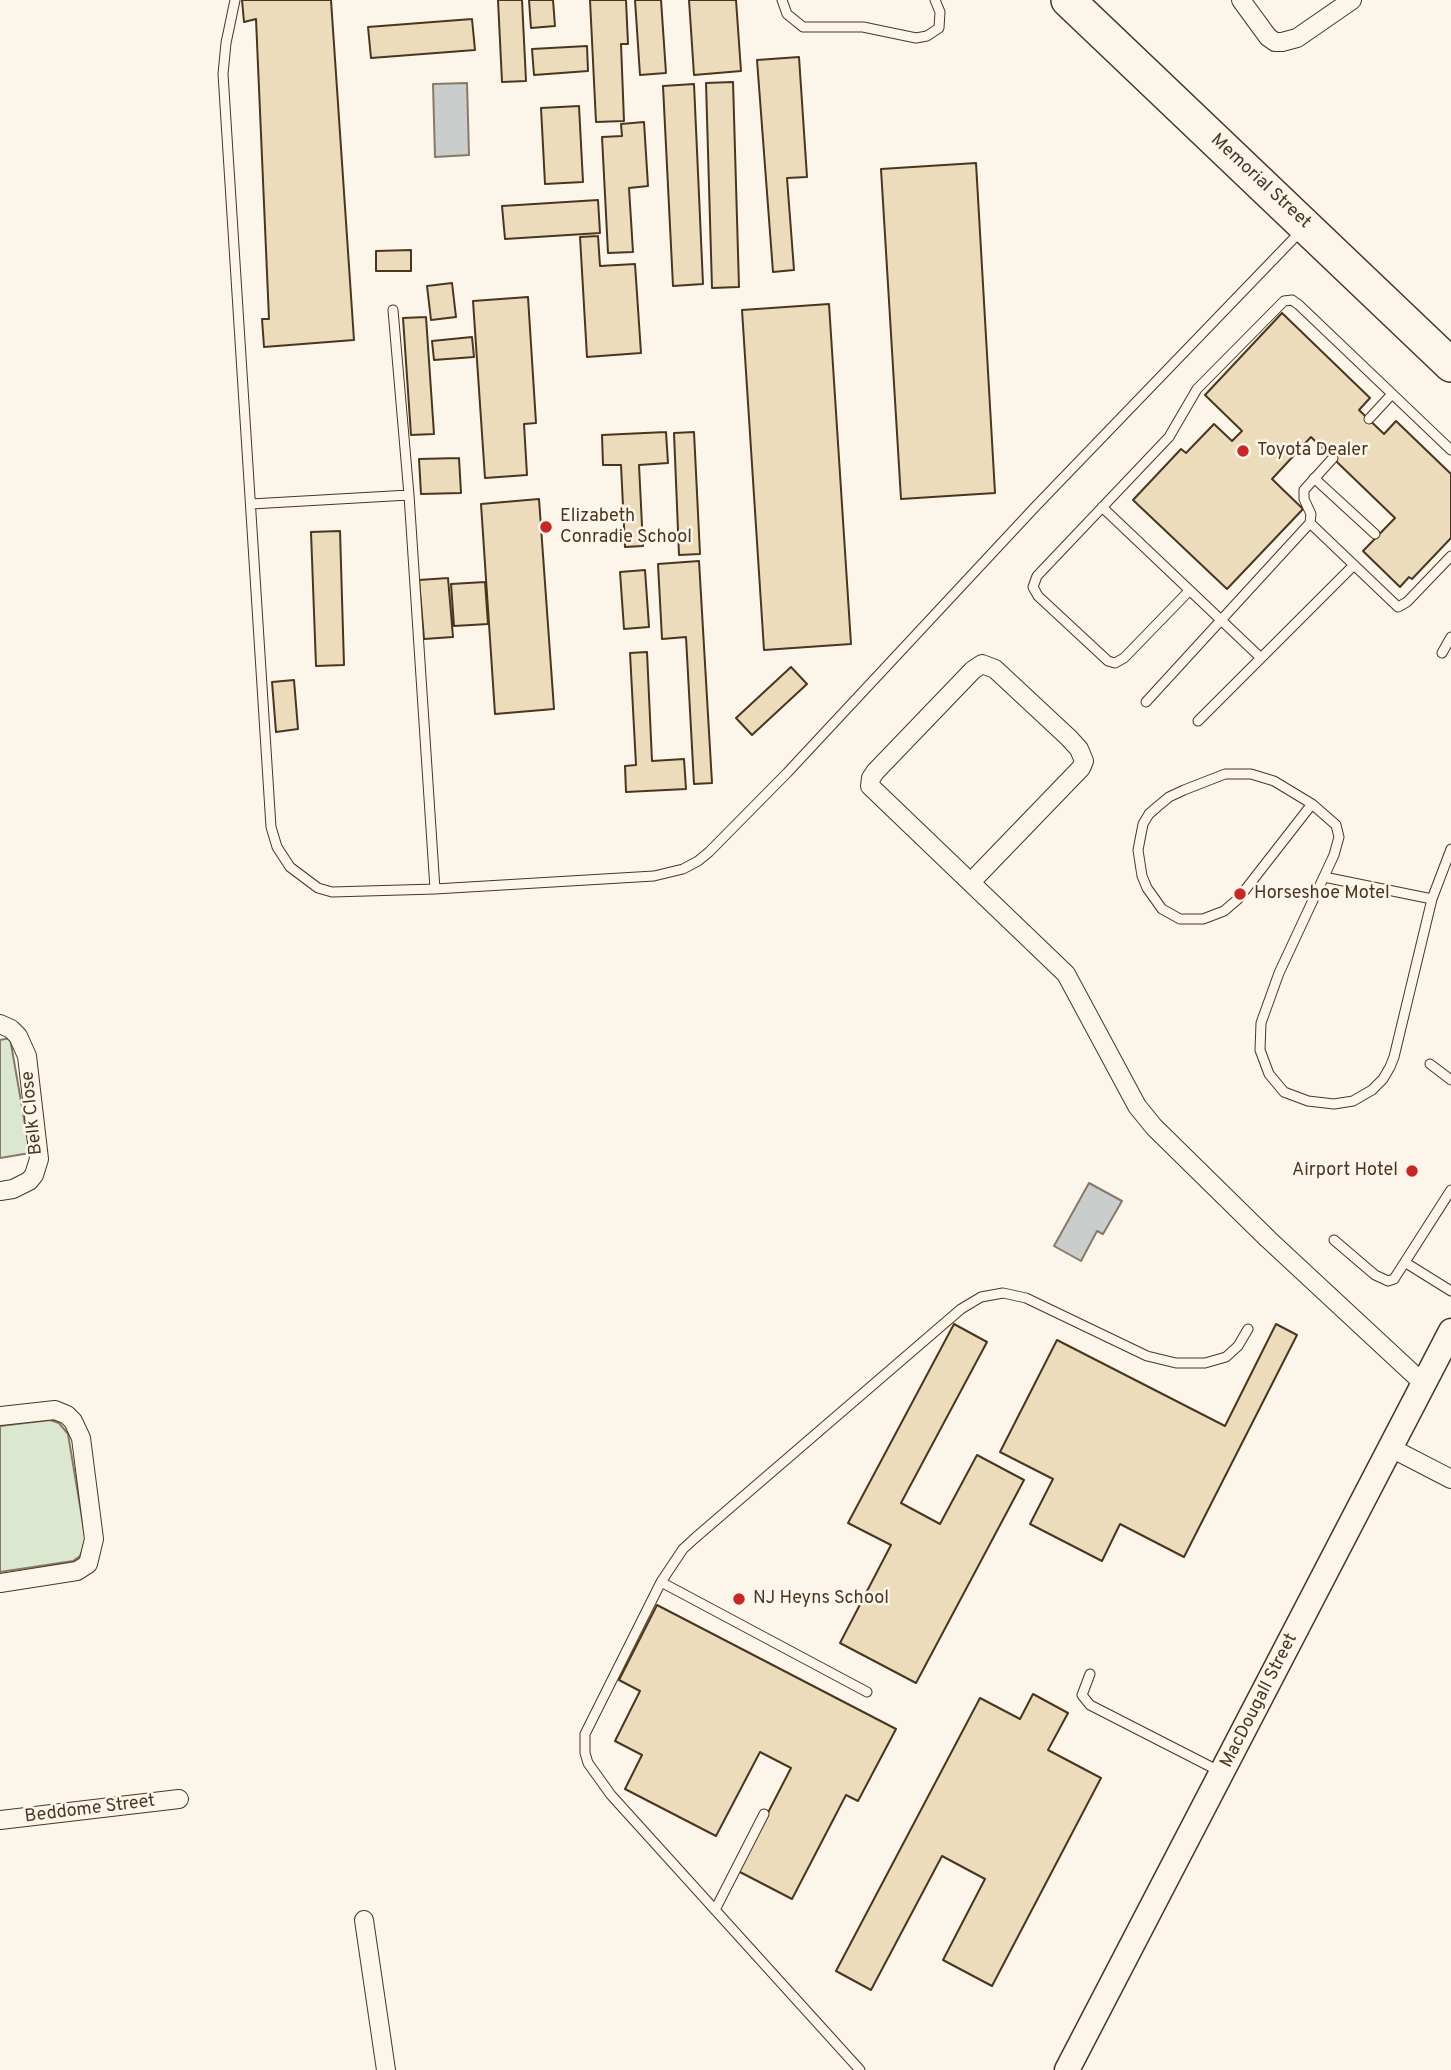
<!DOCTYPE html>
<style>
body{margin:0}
canvas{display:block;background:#fbf6e9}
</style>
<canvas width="1451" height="2070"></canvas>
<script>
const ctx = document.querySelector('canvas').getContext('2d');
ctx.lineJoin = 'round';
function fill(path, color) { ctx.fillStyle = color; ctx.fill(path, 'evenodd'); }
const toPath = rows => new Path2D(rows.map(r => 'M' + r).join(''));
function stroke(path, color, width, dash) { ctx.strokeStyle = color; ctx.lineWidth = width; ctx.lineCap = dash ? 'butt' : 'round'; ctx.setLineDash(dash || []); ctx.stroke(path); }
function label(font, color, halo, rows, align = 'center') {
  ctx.font = font + ' Overpass,sans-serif'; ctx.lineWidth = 5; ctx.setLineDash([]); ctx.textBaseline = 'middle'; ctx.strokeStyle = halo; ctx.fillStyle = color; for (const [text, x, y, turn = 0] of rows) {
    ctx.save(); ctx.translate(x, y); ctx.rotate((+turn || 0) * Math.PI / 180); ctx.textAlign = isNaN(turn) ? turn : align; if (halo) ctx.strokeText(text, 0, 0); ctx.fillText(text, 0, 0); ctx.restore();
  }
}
const green = toPath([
 [10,1038,30,1153,0,1158,0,1040,10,1038],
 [50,1420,59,1423,68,1434,86,1542,80,1556,73,1561,0,1572,0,1426,50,1420]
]);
const water = toPath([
 [467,83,469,155,435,157,433,84,467,83],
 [1089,1183,1122,1201,1103,1234,1097,1231,1081,1261,1054,1246,1089,1183]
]);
const building = toPath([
 [242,0,331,0,354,340,264,347,262,319,269,319,256,19,244,22,242,0],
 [498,0,522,0,526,81,502,82,498,0],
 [529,0,553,0,555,26,531,28,529,0],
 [590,0,626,0,628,44,621,44,624,121,596,122,590,0],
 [635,0,661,0,666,73,640,75,635,0],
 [689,0,736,0,741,71,694,75,689,0],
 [472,19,475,50,371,58,368,27,472,19],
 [587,46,588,71,534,75,532,49,587,46],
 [799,57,807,177,787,178,794,270,773,272,757,60,799,57],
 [733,82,739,287,712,288,706,83,733,82],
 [694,84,703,284,673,286,663,86,694,84],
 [579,106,583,182,545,184,541,108,579,106],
 [644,122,648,186,629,188,633,252,608,253,602,137,622,136,621,124,644,122],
 [976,163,995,493,901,499,881,169,976,163],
 [598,200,600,233,505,239,502,206,598,200],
 [598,236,600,266,635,264,641,353,587,357,580,237,598,236],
 [411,250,411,271,376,271,376,251,411,250],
 [452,283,456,317,431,320,427,286,452,283],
 [528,297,536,423,524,424,527,475,485,478,473,301,528,297],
 [829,304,851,644,764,650,742,310,829,304],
 [1282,313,1370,398,1359,410,1384,434,1396,421,1451,474,1451,538,1412,579,1409,577,1400,587,1363,551,1395,518,1311,437,1272,479,1303,509,1227,589,1133,500,1181,449,1186,453,1214,424,1232,441,1242,431,1205,395,1282,313],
 [426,317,434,434,411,435,403,318,426,317],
 [472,337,474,357,434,360,432,341,472,337],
 [666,432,668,463,639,465,643,546,625,547,621,465,603,465,602,435,666,432],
 [694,432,700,554,679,555,674,433,694,432],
 [459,458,461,493,421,494,419,459,459,458],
 [539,499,554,709,495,714,481,504,539,499],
 [340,531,344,665,316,666,311,532,340,531],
 [699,561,712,783,694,784,686,637,662,639,658,564,699,561],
 [645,570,649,627,624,629,620,572,645,570],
 [448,578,453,637,424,639,419,580,448,578],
 [485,582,488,624,454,626,451,584,485,582],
 [647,652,652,761,684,759,686,789,626,792,625,766,636,765,630,653,647,652],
 [791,667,807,684,752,735,736,718,791,667],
 [294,680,298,729,276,732,272,682,294,680],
 [954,1324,987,1342,901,1503,940,1524,977,1455,1024,1480,916,1683,840,1643,891,1545,848,1523,954,1324],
 [1276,1324,1297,1335,1184,1557,1120,1524,1102,1561,1030,1524,1053,1479,1000,1452,1057,1340,1225,1426,1276,1324],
 [657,1605,896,1729,858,1801,846,1795,792,1899,738,1871,791,1768,760,1752,716,1836,625,1789,642,1755,615,1741,640,1691,619,1680,657,1605],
 [1033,1694,1068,1713,1048,1750,1101,1778,992,1986,943,1960,985,1879,942,1856,871,1990,836,1971,980,1698,1020,1719,1033,1694]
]);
const lane = toPath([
 [235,0,226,43,223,74,271,827,277,847,290,867,318,888,332,892,435,889,654,876,683,869,698,861,709,852,787,773,1036,506,1300,232],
 [782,0,787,14,803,27,863,27,916,38,927,36,939,28,940,12,935,0],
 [393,310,409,495,435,889],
 [1369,419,1392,394],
 [1314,478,1375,534],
 [251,504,409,495],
 [1102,507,1261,658],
 [1310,523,1398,607,1407,602,1451,556],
 [1189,591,1124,658,1115,663,1108,661,1038,596,1033,587,1037,576,1169,437,1197,389,1284,301,1292,300,1299,305,1451,450],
 [1442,653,1451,637],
 [1146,702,1310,523,1311,514,1304,499,1304,490,1333,458],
 [1198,721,1353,566],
 [1312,804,1238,899,1224,911,1203,919,1180,919,1162,909,1147,888,1142,876,1138,850,1143,824,1149,814,1157,807,1169,797,1184,790,1225,774,1251,774,1274,781,1312,804,1336,825,1339,837,1334,855,1279,973,1261,1023,1260,1050,1269,1074,1284,1092,1308,1101,1334,1104,1353,1101,1372,1090,1383,1079,1390,1067,1394,1057,1432,899,1451,849],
 [1324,877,1432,899],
 [1430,1064,1451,1080],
 [1334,1240,1375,1275,1388,1281,1394,1279,1451,1190],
 [1406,1263,1451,1291],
 [661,1582,867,1692],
 [1090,1674,1082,1695,1090,1705,1221,1772],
 [715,1910,764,1814],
 [860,2070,611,1795,588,1763,585,1753,585,1734,661,1582,683,1549,695,1538,961,1309,981,1297,1003,1293,1026,1298,1147,1356,1176,1363,1205,1363,1226,1357,1238,1346,1248,1329]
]);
const street = toPath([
 [1241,0,1268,37,1275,42,1282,42,1297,38,1352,0],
 [971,882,1081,768,1084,761,1079,749,1069,738,995,669,982,664,973,670,875,772,871,778,870,786,1066,974,1137,1106,1154,1127,1268,1239,1424,1384],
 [0,1024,11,1029,18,1036,27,1056,39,1159,34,1175,29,1181,13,1189,0,1191],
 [0,1416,55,1410,67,1415,73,1421,81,1438,94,1539,88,1564,77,1571,0,1583],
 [1391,1448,1451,1479],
 [0,1820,179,1799],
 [364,1920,386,2070]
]);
const secondary = toPath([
 [1067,2070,1451,1331]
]);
const highway = toPath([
 [1068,0,1451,365]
]);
const markers = [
 [1243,451,7,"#c62828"],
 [546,527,7,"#c62828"],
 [1240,894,7,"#c62828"],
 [1412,1171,7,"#c62828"],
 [739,1599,7,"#c62828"]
];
const streetNames = [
 ["Memorial Street",1260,182,43],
 ["Belk Close",33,1113,-96],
 ["MacDougall Street",1260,1701,-63],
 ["Beddome Street",90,1810,-7]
];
const poiNames = [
 ["Toyota Dealer",1257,451],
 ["Elizabeth",560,517],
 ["Conradie School",560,538],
 ["Horseshoe Motel",1254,894],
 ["Airport Hotel",1398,1171,"right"],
 ["NJ Heyns School",753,1599]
];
fill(green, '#dce7d0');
stroke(green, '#887966', 2);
fill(water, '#c9cecd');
stroke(water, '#887966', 2);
fill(building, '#ecdcbc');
stroke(building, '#4a3520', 2);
stroke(lane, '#4a3520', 11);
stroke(street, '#4a3520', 20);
stroke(secondary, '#4a3520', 27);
stroke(highway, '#4a3520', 36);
stroke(lane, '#fbf6e9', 9);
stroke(street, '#fbf6e9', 18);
stroke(secondary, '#fbf6e9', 24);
stroke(highway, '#fbf6e9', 33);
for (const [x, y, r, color] of markers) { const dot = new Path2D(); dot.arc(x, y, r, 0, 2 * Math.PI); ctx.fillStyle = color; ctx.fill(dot); stroke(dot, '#fbf6e9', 2.5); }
label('18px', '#4a3520', '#fbf6e9', streetNames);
label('18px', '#4a3520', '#fbf6e9', poiNames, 'left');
</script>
